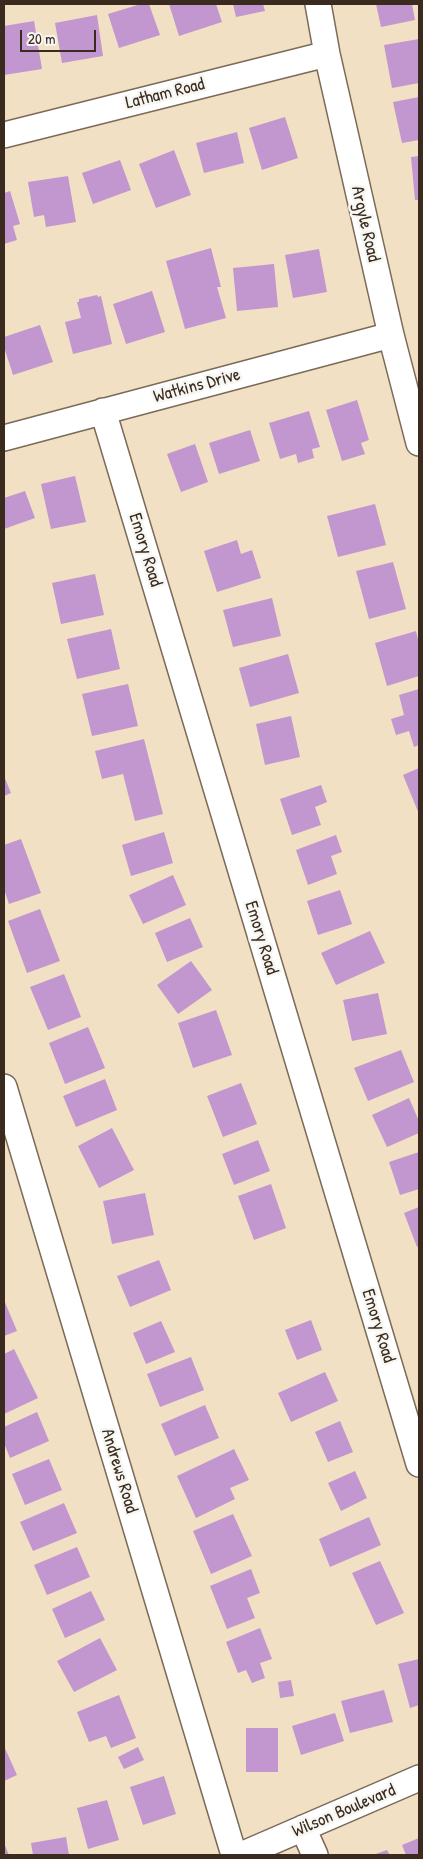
<!DOCTYPE html>
<style>
body{margin:0}
#map{position:relative;width:423px;height:1859px;overflow:hidden;background:#f1e0c3;font-family:"Patrick Hand",sans-serif}
canvas{display:block}
.frame{position:absolute;inset:0;border:5px solid #3b2a1e;pointer-events:none}
.scale{position:absolute;left:20px;top:30px;width:76px;height:22px;box-sizing:border-box;border:2px solid #3b2a1e;border-top:0;padding-left:6px;font-size:15px;line-height:18px;white-space:nowrap;color:#3b2a1e;-webkit-text-stroke:4px #f6f6f2;paint-order:stroke}
</style>
<div id="map">
<canvas width="423" height="1859"></canvas>
<div class="frame"></div>
<div class="scale">20 m</div>
</div>
<script>
const ctx = document.querySelector('canvas').getContext('2d');
ctx.lineJoin = 'round';
function fill(path, color) { ctx.fillStyle = color; ctx.fill(path, 'evenodd'); }
const toPath = rows => new Path2D(rows.map(r => 'M' + r).join(''));
function stroke(path, color, width, dash) { ctx.strokeStyle = color; ctx.lineWidth = width; ctx.lineCap = dash ? 'butt' : 'round'; ctx.setLineDash(dash || []); ctx.stroke(path); }
function label(font, color, halo, rows, align = 'center') {
  ctx.font = font + ' "Patrick Hand",sans-serif'; ctx.lineWidth = 5; ctx.setLineDash([]); ctx.textBaseline = 'middle'; ctx.strokeStyle = halo; ctx.fillStyle = color; for (const [text, x, y, turn = 0] of rows) {
    ctx.save(); ctx.translate(x, y); ctx.rotate((+turn || 0) * Math.PI / 180); ctx.textAlign = isNaN(turn) ? turn : align; if (halo) ctx.strokeText(text, 0, 0); ctx.fillText(text, 0, 0); ctx.restore();
  }
}
const building = toPath([
 [141,4,149,4,160,35,119,48,108,14],
 [169,4,216,4,222,22,179,36],
 [233,4,263,4,265,11,236,17],
 [376,4,412,4,415,20,381,27],
 [97,15,103,56,62,63,55,23],
 [34,21,42,69,4,75,4,26],
 [419,39,419,83,392,88,384,45],
 [419,97,419,140,402,143,393,102],
 [285,117,298,158,262,170,249,128],
 [237,132,244,163,204,173,196,143],
 [174,150,191,195,156,208,139,164],
 [419,156,419,200,415,200,411,157],
 [120,160,131,190,93,204,82,173],
 [68,176,76,222,46,227,44,215,34,217,28,182],
 [10,191,20,224,13,226,17,240,4,244,4,193],
 [211,248,221,287,217,287,226,318,185,329,166,261],
 [319,249,327,292,293,298,285,255],
 [274,264,278,307,237,311,233,268],
 [152,291,165,332,126,344,113,304],
 [97,295,98,297,101,296,112,344,73,354,65,322,81,318,77,302,79,302,79,299],
 [40,325,53,362,13,375,4,347,4,337],
 [357,400,369,440,361,443,365,454,342,461,326,410],
 [309,411,320,447,312,449,314,458,298,463,296,454,280,459,269,423],
 [250,430,260,461,219,474,209,443],
 [195,444,208,482,181,492,167,454],
 [75,476,86,522,51,529,41,484],
 [25,491,35,518,4,529,4,498],
 [375,504,386,545,338,557,327,516],
 [237,540,241,554,252,550,261,578,217,592,204,551],
 [393,562,406,609,369,619,356,571],
 [95,574,104,615,61,624,52,583],
 [272,598,281,636,233,647,223,610],
 [111,629,120,669,77,679,67,639],
 [416,631,419,644,419,676,387,686,375,643],
 [288,654,299,693,250,707,239,668],
 [128,684,138,726,92,736,82,694],
 [419,689,419,745,414,747,409,731,396,735,391,719,404,715,399,695],
 [291,716,300,757,265,765,256,724],
 [144,739,163,814,135,821,123,774,102,779,95,751],
 [419,768,419,814,403,775],
 [4,776,11,793,4,796],
 [321,785,327,802,315,807,321,825,292,835,280,799],
 [164,832,173,863,131,876,122,845],
 [336,835,342,852,331,856,337,874,308,885,296,850],
 [21,839,41,893,9,904,4,889,4,845],
 [173,875,186,905,143,924,129,895],
 [340,890,352,924,318,935,307,901],
 [40,909,60,961,27,973,8,921],
 [190,918,203,947,167,962,155,933],
 [370,931,385,963,336,985,321,953],
 [191,961,212,990,178,1014,157,985],
 [64,974,81,1017,48,1030,30,987],
 [378,993,387,1034,352,1041,343,1000],
 [216,1010,232,1055,193,1068,178,1023],
 [88,1027,105,1068,65,1084,49,1043],
 [401,1050,414,1082,368,1101,354,1068],
 [105,1079,117,1110,76,1127,63,1096],
 [241,1083,257,1124,223,1137,207,1096],
 [409,1098,419,1121,419,1133,387,1147,372,1115],
 [112,1128,134,1170,99,1188,78,1146],
 [258,1140,270,1171,234,1185,222,1154],
 [419,1152,419,1189,400,1195,389,1162],
 [271,1184,286,1228,254,1240,238,1196],
 [145,1193,154,1235,112,1244,103,1201],
 [419,1207,419,1246,417,1247,404,1213],
 [159,1260,171,1290,130,1307,117,1276],
 [4,1300,17,1331,4,1336],
 [311,1320,322,1350,297,1360,285,1330],
 [161,1321,175,1352,146,1364,133,1333],
 [14,1349,38,1398,4,1414,4,1354],
 [191,1357,204,1390,160,1407,147,1374],
 [325,1372,338,1401,291,1422,278,1393],
 [205,1405,219,1438,175,1456,161,1424],
 [37,1412,49,1441,10,1458,4,1443,4,1427],
 [340,1421,353,1452,328,1462,315,1432],
 [234,1449,249,1480,230,1488,235,1499,196,1518,177,1476],
 [49,1459,62,1490,25,1505,12,1474],
 [355,1471,367,1498,341,1511,328,1483],
 [64,1503,77,1533,33,1551,20,1522],
 [233,1514,252,1556,211,1574,193,1531],
 [369,1517,381,1545,330,1567,319,1539],
 [77,1547,90,1577,47,1595,34,1565],
 [380,1561,404,1613,376,1625,352,1573],
 [251,1569,260,1593,247,1598,255,1618,227,1629,210,1586],
 [91,1591,105,1620,65,1638,52,1609],
 [260,1628,272,1659,260,1663,265,1678,252,1683,246,1670,238,1673,226,1642],
 [100,1638,117,1670,74,1692,57,1661],
 [419,1659,419,1705,410,1708,398,1664],
 [291,1680,294,1696,280,1698,278,1682],
 [384,1690,393,1722,350,1733,341,1701],
 [119,1695,136,1738,111,1748,106,1736,89,1742,77,1712],
 [335,1713,344,1741,301,1755,292,1726],
 [246,1728,278,1728,278,1772,246,1772],
 [4,1746,17,1775,4,1781],
 [138,1747,144,1760,124,1769,118,1757],
 [164,1776,176,1814,143,1825,130,1787],
 [107,1800,119,1840,88,1849,77,1808],
 [66,1837,69,1855,33,1855,31,1843],
 [419,1838,419,1855,406,1855,402,1845],
 [4,1843,9,1855,4,1855],
 [387,1850,390,1855,373,1855]
]);
const street = toPath([
 [318,4,327,54,391,335,419,443],
 [4,135,327,54],
 [103,411,419,1464],
 [4,438,391,335],
 [4,1087,234,1855],
 [303,1828,315,1855],
 [241,1855,419,1778]
]);
const streetNames = [
 ["Latham Road",165,94,-14],
 ["Argyle Road",365,224,77],
 ["Watkins Drive",197,386,-15],
 ["Emory Road",145,550,73],
 ["Emory Road",261,938,73],
 ["Emory Road",378,1326,73],
 ["Andrews Road",119,1471,73],
 ["Wilson Boulevard",344,1811,-23]
];
fill(building, '#c296ce');
stroke(street, '#7b6a58', 28);
stroke(street, '#fff', 25);
label('18px', '#3b2a1e', '#f6f6f2', streetNames);
</script>
